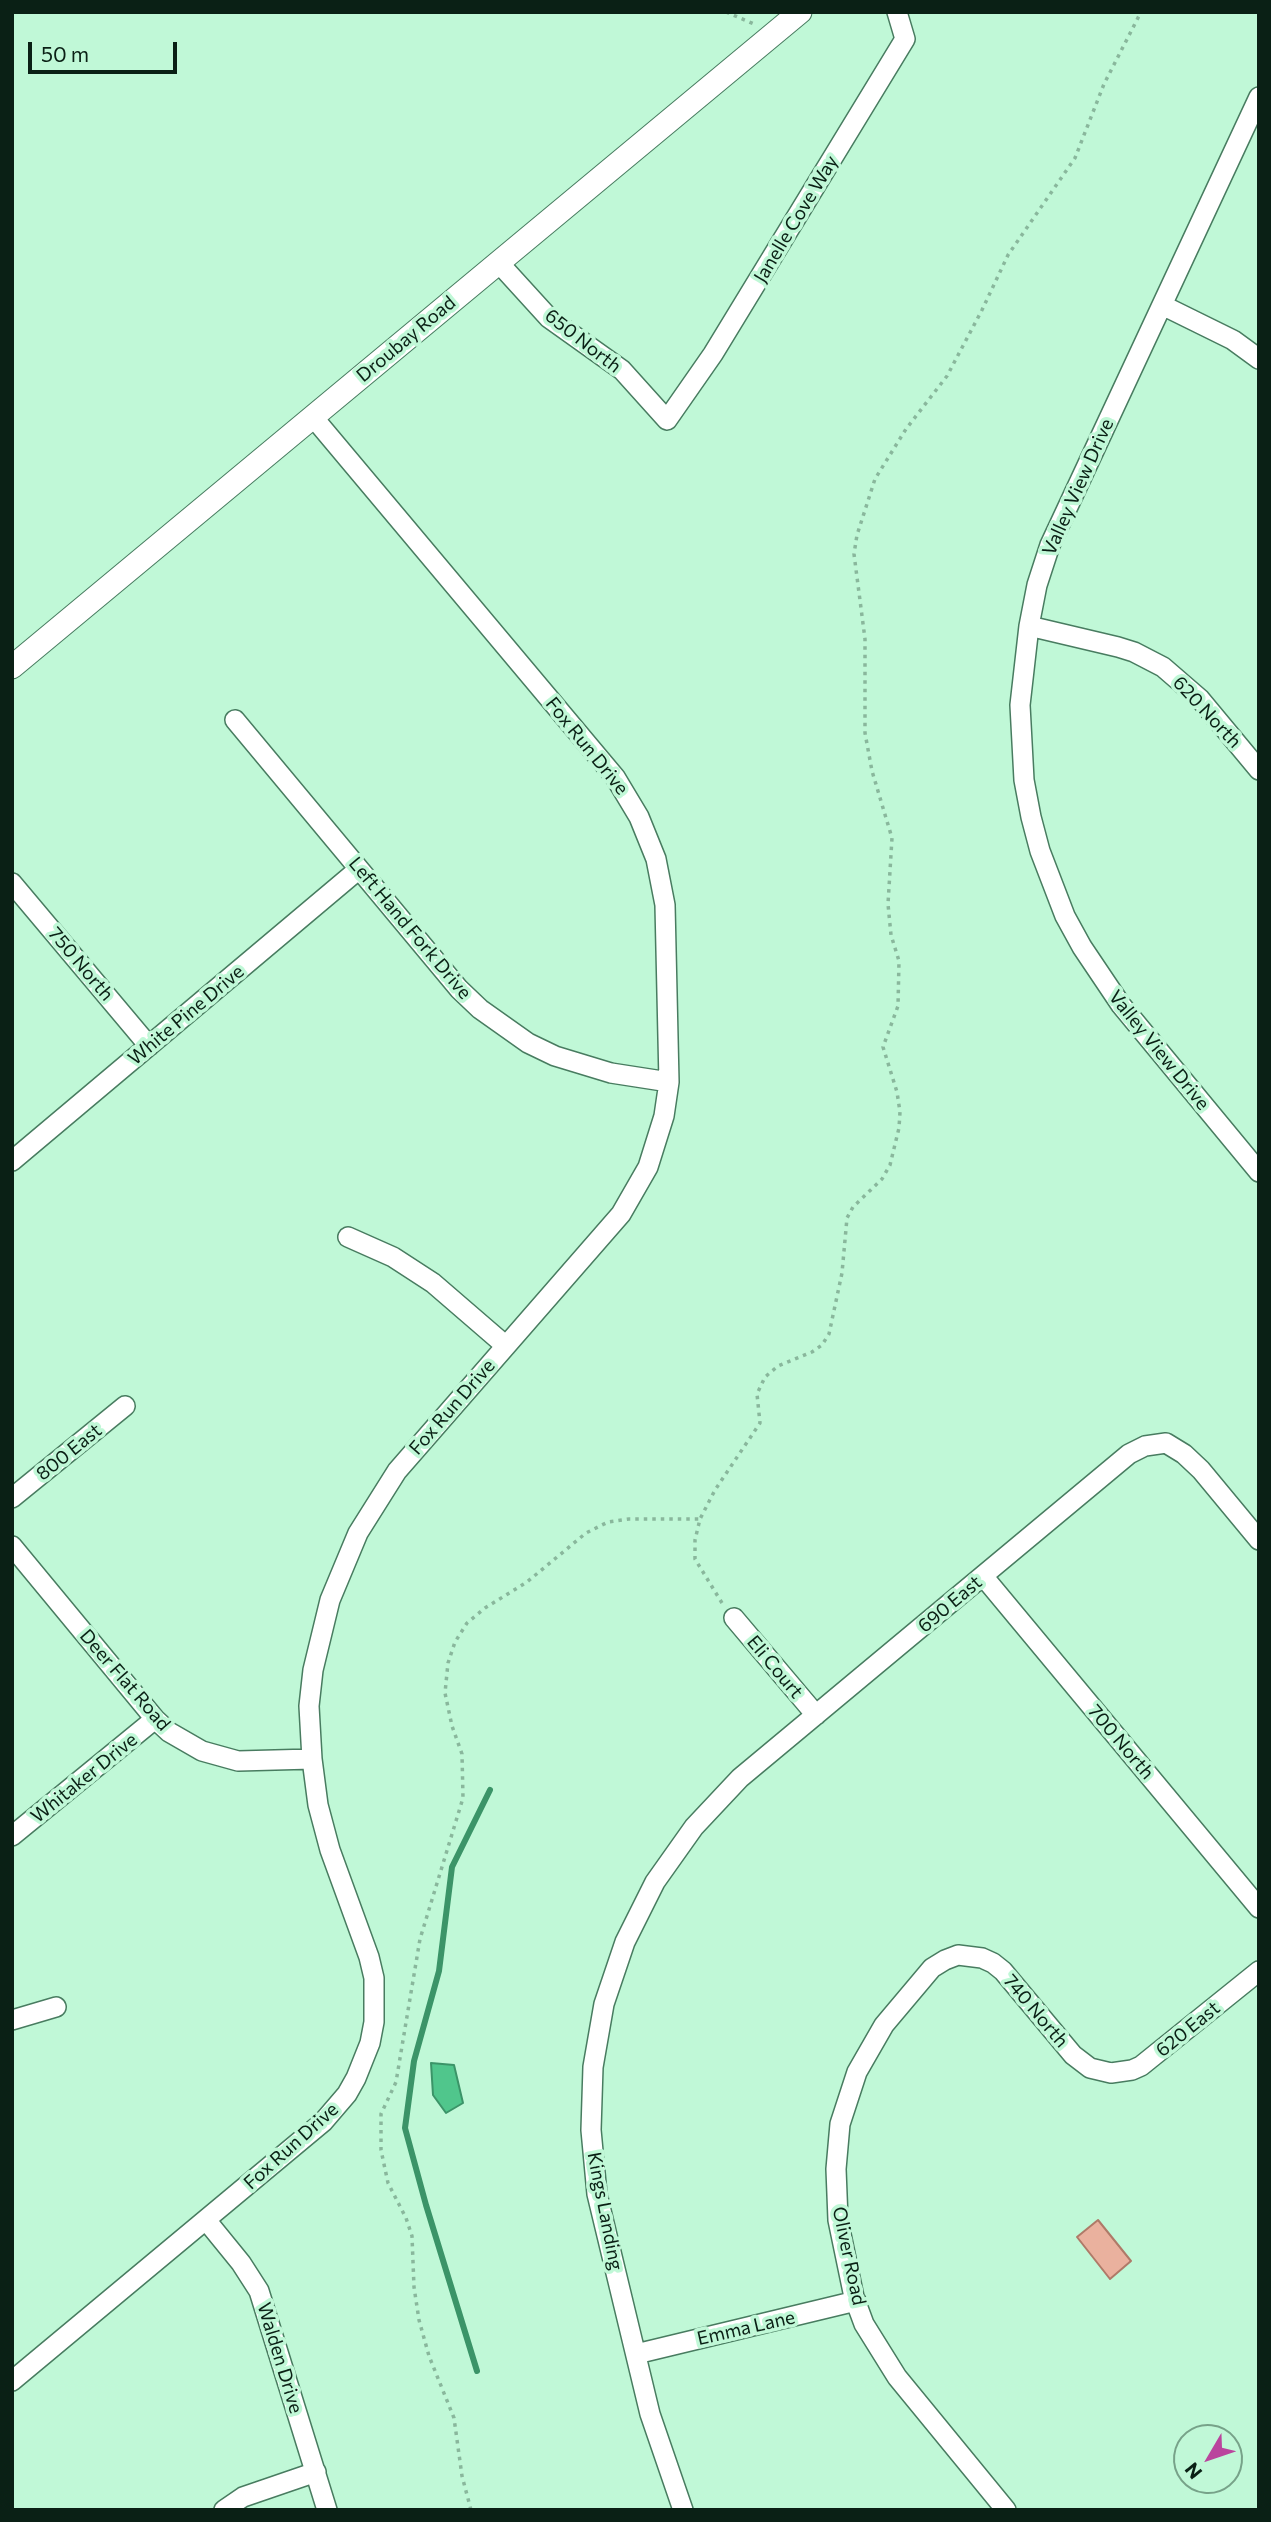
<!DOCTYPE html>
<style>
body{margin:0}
#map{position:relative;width:1271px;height:2522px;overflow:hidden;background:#c0f8d7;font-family:Commissioner,sans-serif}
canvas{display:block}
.frame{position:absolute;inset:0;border:14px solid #0a2015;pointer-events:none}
.north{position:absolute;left:1173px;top:2424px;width:70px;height:70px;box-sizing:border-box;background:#c0f8d7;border:2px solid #77a289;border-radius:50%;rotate:231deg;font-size:19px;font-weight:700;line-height:28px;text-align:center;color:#0a2015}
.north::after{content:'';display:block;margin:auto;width:24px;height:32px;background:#ba459d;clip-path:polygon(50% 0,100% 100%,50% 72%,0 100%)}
.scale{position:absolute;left:28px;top:42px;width:149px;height:32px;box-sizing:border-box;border:4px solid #0a2015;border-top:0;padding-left:9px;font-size:21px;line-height:24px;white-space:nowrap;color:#0a2015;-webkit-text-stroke:5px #c0f8d7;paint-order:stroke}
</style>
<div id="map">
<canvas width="1271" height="2522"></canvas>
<div class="frame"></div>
<div class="north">N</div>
<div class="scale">50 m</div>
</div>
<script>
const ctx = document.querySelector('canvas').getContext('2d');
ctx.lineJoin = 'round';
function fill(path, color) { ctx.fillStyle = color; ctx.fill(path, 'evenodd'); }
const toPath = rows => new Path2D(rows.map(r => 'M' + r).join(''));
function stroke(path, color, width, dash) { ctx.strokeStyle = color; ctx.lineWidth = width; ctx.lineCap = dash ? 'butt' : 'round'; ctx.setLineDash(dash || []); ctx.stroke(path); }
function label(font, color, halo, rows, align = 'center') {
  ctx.font = font + ' Commissioner,sans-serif'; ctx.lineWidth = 7; ctx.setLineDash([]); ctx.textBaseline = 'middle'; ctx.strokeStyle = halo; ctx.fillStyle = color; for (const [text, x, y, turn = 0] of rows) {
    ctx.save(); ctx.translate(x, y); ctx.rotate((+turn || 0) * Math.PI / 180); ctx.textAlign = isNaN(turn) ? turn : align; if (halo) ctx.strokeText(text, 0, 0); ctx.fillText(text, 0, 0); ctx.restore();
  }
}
const water = toPath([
 [431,2063,454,2065,463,2103,446,2113,433,2095,431,2063]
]);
const stream = toPath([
 [477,2371,426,2205,405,2128,414,2061,439,1971,452,1867,490,1790]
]);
const building = toPath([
 [1098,2220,1131,2261,1110,2279,1077,2237,1098,2220]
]);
const path = toPath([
 [726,12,754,24],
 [722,1603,695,1559,695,1540,700,1519,715,1490,760,1423,757,1394,765,1377,778,1366,812,1352,822,1345,829,1334,842,1273,847,1218,853,1207,882,1179,890,1165,899,1128,900,1112,897,1092,883,1047,898,1006,899,961,891,935,888,904,892,838,872,771,865,733,865,639,854,554,857,535,875,479,906,429,947,376,982,310,1008,255,1075,158,1104,84,1141,12],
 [471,2510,462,2476,454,2418,429,2356,419,2320,414,2287,412,2236,406,2218,388,2183,381,2150,381,2114,396,2082,420,1939,463,1798,462,1754,452,1726,445,1693,448,1663,455,1642,467,1623,485,1608,527,1582,586,1533,608,1522,629,1519,700,1519]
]);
const minor = toPath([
 [1259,97,1050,545,1037,585,1029,626,1020,705,1024,780,1031,817,1040,851,1065,916,1082,947,1121,1005,1259,1172],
 [498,262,549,318,622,370,667,420,713,354,905,39,897,12],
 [1162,305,1233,340,1259,359],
 [1029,626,1118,647,1134,652,1163,667,1200,699,1259,770],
 [235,720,459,989,480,1009,528,1043,555,1056,611,1073,669,1082],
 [12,883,149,1046],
 [12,1161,359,869],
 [348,1237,393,1257,433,1283,506,1346],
 [12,1498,125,1406],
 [12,1546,155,1719,169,1732,202,1751,238,1761,312,1759],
 [983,1576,1259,1908],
 [734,1618,816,1715],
 [12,1836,155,1719],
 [12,2020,56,2007],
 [206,2220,241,2263,259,2291,327,2510],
 [636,2354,856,2301],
 [12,2381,323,2122,347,2094,356,2078,370,2043,374,2022,374,1978,369,1957,330,1850,318,1805,312,1759,309,1706,313,1670,330,1600,358,1533,397,1471,621,1214,648,1167,664,1116,669,1082,665,905,656,859,639,817,615,777,313,417],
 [224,2510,243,2497,316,2472],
 [683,2510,650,2414,597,2194,591,2130,593,2067,604,2004,625,1942,655,1882,694,1827,740,1778,1129,1454,1145,1446,1166,1443,1184,1454,1201,1470,1259,1540],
 [1006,2510,897,2377,864,2324,854,2297,838,2220,836,2169,840,2124,857,2072,884,2025,932,1968,945,1960,958,1955,982,1958,993,1963,1003,1971,1073,2055,1090,2068,1111,2073,1132,2070,1141,2066,1259,1971]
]);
const tertiary = toPath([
 [12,667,800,12]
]);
const streetNames = [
 ["Janelle Cove Way",796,219,-59],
 ["Droubay Road",406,339,-40],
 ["650 North",583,341,38],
 ["Valley View Drive",1078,487,-66],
 ["620 North",1207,712,47],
 ["Fox Run Drive",587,746,51],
 ["Left Hand Fork Drive",410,928,50],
 ["750 North",81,964,50],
 ["White Pine Drive",186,1015,-40],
 ["Valley View Drive",1159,1050,51],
 ["Fox Run Drive",452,1407,-49],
 ["800 East",69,1452,-39],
 ["690 East",950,1604,-40],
 ["Eli Court",775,1667,50],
 ["Deer Flat Road",125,1680,49],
 ["700 North",1121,1742,50],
 ["Whitaker Drive",84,1778,-39],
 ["740 North",1036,2011,50],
 ["620 East",1188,2029,-39],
 ["Fox Run Drive",291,2146,-42],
 ["Kings Landing",605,2211,79],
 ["Oliver Road",849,2256,78],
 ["Emma Lane",746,2328,-13],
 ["Walden Drive",280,2358,73]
];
fill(water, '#50c68c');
stroke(water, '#3b9468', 2);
stroke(stream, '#3b9468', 6);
fill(building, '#eab19e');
stroke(building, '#af7a68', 2);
stroke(minor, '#487c60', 22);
stroke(tertiary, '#487c60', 25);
stroke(path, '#89b79c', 3.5, [3.5, 5]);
stroke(minor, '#fff', 19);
stroke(tertiary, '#fff', 23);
label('19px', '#0a2015', '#c0f8d7', streetNames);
</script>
